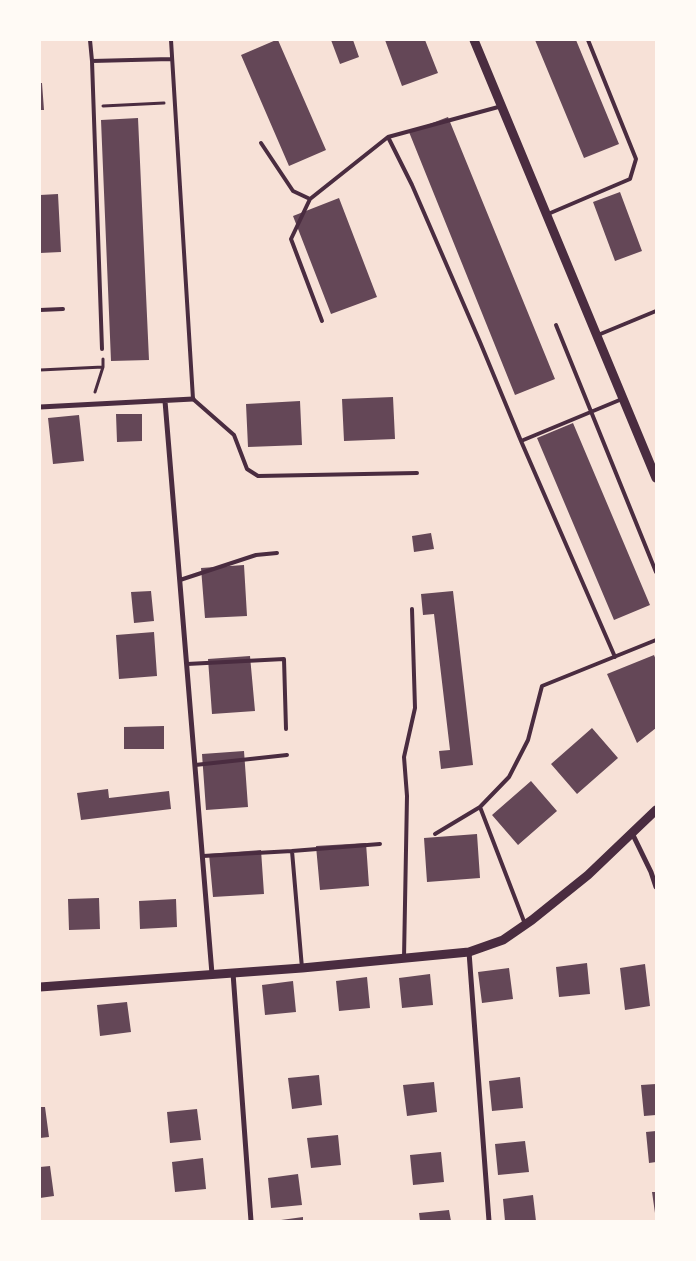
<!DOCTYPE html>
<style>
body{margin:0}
#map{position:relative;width:696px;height:1261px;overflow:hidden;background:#f7e1d7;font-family:Helvetica,sans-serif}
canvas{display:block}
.frame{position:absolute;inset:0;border:41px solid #fffaf5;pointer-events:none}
</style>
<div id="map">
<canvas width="696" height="1261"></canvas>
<div class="frame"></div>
</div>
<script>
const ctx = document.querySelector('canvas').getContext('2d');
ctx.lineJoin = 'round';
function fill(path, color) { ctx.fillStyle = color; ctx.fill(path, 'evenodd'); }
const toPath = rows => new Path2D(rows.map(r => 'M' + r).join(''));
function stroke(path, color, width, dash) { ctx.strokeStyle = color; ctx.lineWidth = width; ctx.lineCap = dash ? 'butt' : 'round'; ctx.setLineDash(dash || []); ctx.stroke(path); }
const building = toPath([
 [276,40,278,40,326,150,289,166,241,55],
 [331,40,353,40,359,57,340,64],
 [385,40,425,40,438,73,402,86],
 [535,40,576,40,619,144,584,158],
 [40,83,42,83,44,110,40,110],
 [448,117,555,379,515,395,409,132],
 [138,118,149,360,111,361,101,120],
 [620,192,642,251,615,261,593,202],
 [58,194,61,252,40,253,40,195],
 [339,198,377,297,331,314,293,216],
 [393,397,395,439,344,441,342,399],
 [300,401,302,445,248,447,246,404],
 [116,414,142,414,142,441,117,442],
 [79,415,84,461,53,464,48,418],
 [573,423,650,605,614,620,537,438],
 [431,533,434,549,414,552,412,536],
 [244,565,247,616,205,618,201,568],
 [151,591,154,621,134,623,131,592],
 [453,591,473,765,441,769,439,751,450,750,434,614,423,615,421,594],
 [154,632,157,676,119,679,116,635],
 [654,655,656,660,656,728,637,743,607,674],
 [250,656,255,711,212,714,208,659],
 [164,726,164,749,124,749,124,727],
 [592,728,618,758,577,794,551,764],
 [244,751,248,807,206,810,202,754],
 [531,781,557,811,518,845,492,815],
 [108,789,109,798,169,791,171,809,81,820,77,793],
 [477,834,480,878,427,882,424,838],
 [366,843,369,886,320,890,316,846],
 [261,850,264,894,213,897,209,854],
 [99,898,100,929,69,930,68,899],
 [176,899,177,927,140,929,139,901],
 [587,963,590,994,559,997,556,967],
 [645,964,650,1006,625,1010,620,968],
 [509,968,513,999,482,1003,478,972],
 [430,974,433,1005,402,1008,399,978],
 [367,977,370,1008,339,1011,336,981],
 [293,981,296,1012,265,1015,262,985],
 [127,1002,131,1032,100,1036,97,1005],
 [319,1075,322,1105,292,1109,288,1078],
 [520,1077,523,1108,492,1111,489,1081],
 [434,1082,437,1112,407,1116,403,1085],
 [656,1084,656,1115,644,1116,641,1085],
 [40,1107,45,1107,49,1137,40,1138],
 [197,1109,201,1140,170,1143,167,1112],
 [656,1131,656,1162,649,1163,646,1132],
 [338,1135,341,1165,311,1168,307,1138],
 [525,1141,529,1172,498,1175,495,1144],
 [441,1152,444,1182,413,1185,410,1155],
 [203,1158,206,1189,175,1192,172,1162],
 [50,1166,54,1196,40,1198,40,1167],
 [298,1174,302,1205,271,1208,268,1178],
 [652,1192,656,1192,656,1213,655,1213],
 [533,1195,536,1221,505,1221,503,1199],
 [449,1210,451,1221,420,1221,419,1213],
 [303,1217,303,1221,281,1221,281,1220]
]);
const path = toPath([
 [103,106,164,103],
 [40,370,103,367],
 [95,392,103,367,103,359]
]);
const service = toPath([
 [90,40,92,61,171,59],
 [171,40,193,399,234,435,247,469,258,476,417,473],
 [92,61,102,349],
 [388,137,412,185,480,342,521,441,615,657],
 [261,143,293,191,310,199],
 [548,214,630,179,636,159,588,40],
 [40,310,63,309],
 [322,321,291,239,310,199,388,137,502,106],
 [556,325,656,572],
 [598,335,656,311],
 [521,441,622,399],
 [180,580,256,555,277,553],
 [187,664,284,659,286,729],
 [195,765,287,755],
 [480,807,525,924],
 [435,834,480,807,509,777,528,740,542,686,656,640],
 [203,856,292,851],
 [404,958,407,796,404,757,415,708,412,609],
 [302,968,292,851,380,844]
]);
const minor = toPath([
 [165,401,212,974],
 [40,407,193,399],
 [632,833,651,872,656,887],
 [469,952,489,1221],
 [233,973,251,1221]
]);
const tertiary = toPath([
 [474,40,656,478],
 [40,987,302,968,469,952,503,940,532,920,588,875,656,810]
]);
fill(building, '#644757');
stroke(path, '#4a2c40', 3);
stroke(service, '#4a2c40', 4);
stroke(minor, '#4a2c40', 5);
stroke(tertiary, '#4a2c40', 9);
</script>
